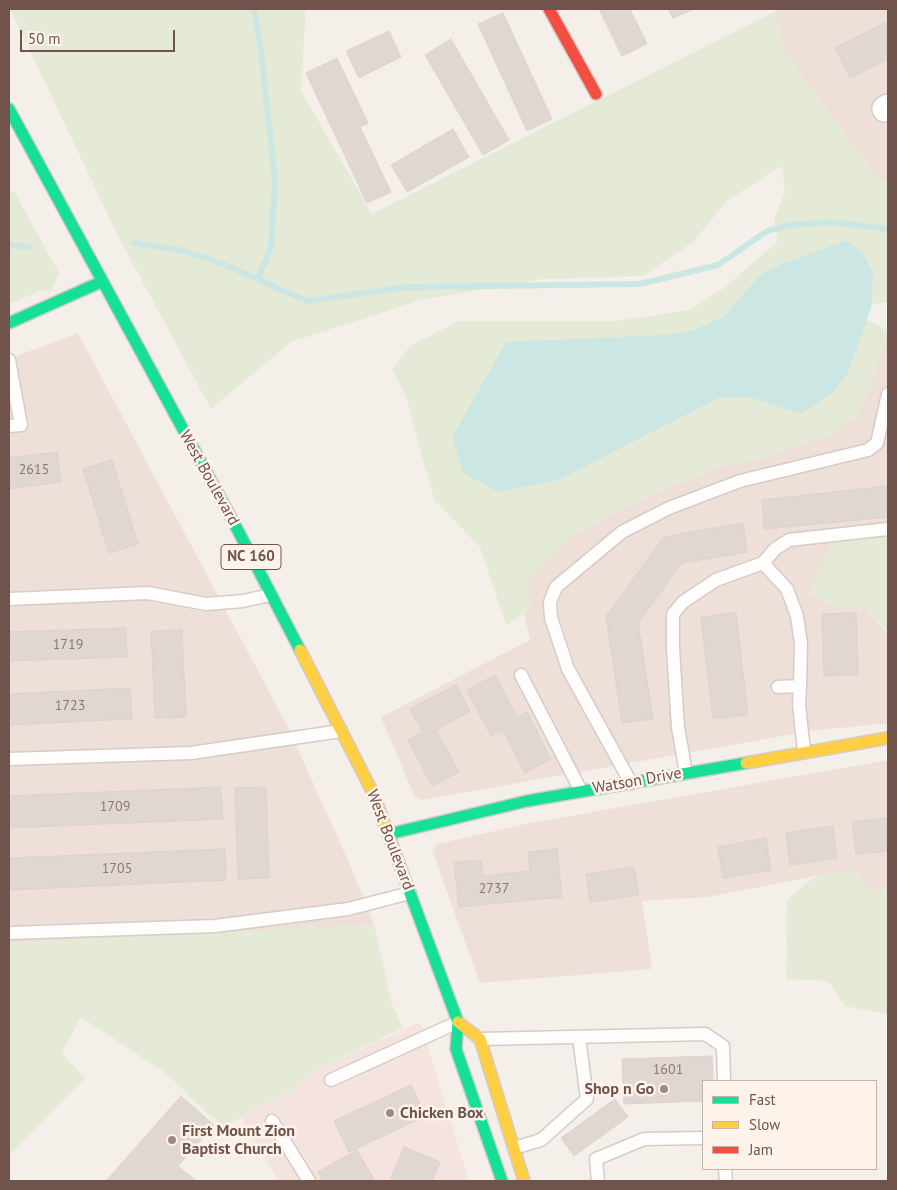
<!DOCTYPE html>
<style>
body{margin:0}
#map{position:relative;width:897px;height:1190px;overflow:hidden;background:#f5efea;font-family:"PT Sans",sans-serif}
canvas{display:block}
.frame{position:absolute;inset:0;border:10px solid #70544c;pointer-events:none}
.legend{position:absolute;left:702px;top:1080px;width:175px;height:90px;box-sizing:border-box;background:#fdf3ea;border:1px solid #c5b3ab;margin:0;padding:6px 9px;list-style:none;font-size:15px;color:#70544c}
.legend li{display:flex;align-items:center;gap:10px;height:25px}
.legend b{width:25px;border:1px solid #c5b3ab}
.scale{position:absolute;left:20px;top:30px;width:155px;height:22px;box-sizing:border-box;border:2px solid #70544c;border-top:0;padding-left:6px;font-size:15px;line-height:18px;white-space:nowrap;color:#70544c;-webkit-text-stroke:4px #fdf3ea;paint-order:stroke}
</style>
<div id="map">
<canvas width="897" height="1190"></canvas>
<div class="frame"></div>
<ul class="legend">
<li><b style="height:6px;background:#16e098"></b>Fast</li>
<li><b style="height:6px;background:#ffcf43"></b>Slow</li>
<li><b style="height:6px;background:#f24e42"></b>Jam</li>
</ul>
<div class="scale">50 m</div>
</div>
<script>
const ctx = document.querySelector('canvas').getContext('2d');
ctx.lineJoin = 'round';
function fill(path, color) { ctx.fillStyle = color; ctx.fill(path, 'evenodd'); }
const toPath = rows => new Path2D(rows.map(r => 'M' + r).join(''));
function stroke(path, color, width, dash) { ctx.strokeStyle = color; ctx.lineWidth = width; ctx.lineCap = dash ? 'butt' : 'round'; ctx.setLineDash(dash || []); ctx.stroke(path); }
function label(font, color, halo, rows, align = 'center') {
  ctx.font = font + ' "PT Sans",sans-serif'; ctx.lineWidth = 5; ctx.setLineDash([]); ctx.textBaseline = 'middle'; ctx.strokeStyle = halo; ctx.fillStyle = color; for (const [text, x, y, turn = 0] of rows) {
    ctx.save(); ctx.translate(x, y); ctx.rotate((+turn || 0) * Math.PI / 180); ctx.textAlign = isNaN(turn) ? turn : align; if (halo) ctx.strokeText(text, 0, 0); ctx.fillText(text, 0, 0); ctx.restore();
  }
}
const residential = toPath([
 [780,9,888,9,888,183,876,176,785,53,774,12],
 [888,331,888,536,833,541,834,607,865,609,888,634,888,723,811,731,422,800,415,797,381,717,530,640,524,614,531,605,527,583,573,535,629,505,716,468,770,456,809,441,826,438,856,416,872,382],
 [78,333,289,729,354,874,374,924,284,933,9,945,9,359],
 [888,760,888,889,871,890,854,871,816,876,708,897,642,901,652,969,480,983,432,850,437,844,530,823]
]);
const commercial = toPath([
 [420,1022,469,1181,279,1181,241,1118,293,1090,310,1073]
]);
const green = toPath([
 [10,9,306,9,301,91,372,214,774,12,785,53,876,176,888,183,888,302,872,304,873,272,780,265,760,275,724,316,694,330,664,335,559,480,719,398,749,397,800,414,849,371,866,320,879,325,888,332,872,382,856,416,826,438,809,441,770,456,716,468,629,505,573,535,528,583,531,605,524,614,506,625,480,547,434,500,406,397,392,369,410,346,459,321,616,321,689,310,724,288,778,241,774,218,785,193,782,166,729,199,693,242,643,276,542,279,421,300,291,342,211,409,117,234],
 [9,189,15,193,59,273,52,290,40,291,11,303,9,303],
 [888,536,888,632,865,609,834,607,808,593,833,541],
 [854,871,871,890,888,890,888,1014,845,1006,828,981,786,979,787,899,816,876],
 [374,924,392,1004,403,1028,310,1073,293,1090,225,1126,210,1116,167,1074,81,1017,62,1053,85,1078,9,1156,9,943]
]);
const water = toPath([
 [847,240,862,252,873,272,872,304,849,371,833,393,800,414,749,397,719,398,559,480,499,492,464,474,452,437,506,342,664,335,694,330,724,316,760,275,780,265]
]);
const stream = toPath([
 [254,9,260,43,275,180,271,247,258,279],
 [134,243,184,251,223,264,307,301,407,287,640,284,718,265,767,231,790,225,830,222,888,229],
 [9,245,30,247]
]);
const building = toPath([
 [599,9,630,9,647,44,622,56,599,9],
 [668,9,694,9,673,18,668,9],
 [503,13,552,119,527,131,478,24,503,13],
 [888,21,888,59,850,78,835,48,888,21],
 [389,31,401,57,359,78,346,51,389,31],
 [451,39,509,140,483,155,425,55,451,39],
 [337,58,368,123,360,127,391,192,367,203,306,73,337,58],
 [453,129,469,157,407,192,391,165,453,129],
 [57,452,61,482,9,489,9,458,57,452],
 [112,460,138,544,109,553,83,469,112,460],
 [888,486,888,517,764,529,762,500,888,486],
 [743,523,747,552,682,563,638,623,653,719,622,723,606,616,664,537,743,523],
 [736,613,748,715,713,719,701,617,736,613],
 [856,613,858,675,824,676,822,614,856,613],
 [126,628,127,657,9,661,9,632,126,628],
 [182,630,186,717,155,718,151,631,182,630],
 [495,675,517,717,527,712,551,759,525,773,503,730,491,736,467,690,495,675],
 [456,685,470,711,436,730,459,772,432,786,408,740,423,732,410,709,456,685],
 [130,688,132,719,9,725,9,694,130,688],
 [221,787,223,819,9,828,9,796,221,787],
 [266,787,269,878,238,879,235,788,266,787],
 [888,818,888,851,856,854,852,822,888,818],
 [833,826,837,858,790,865,786,833,833,826],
 [766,838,771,870,723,878,718,847,766,838],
 [225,849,226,880,9,890,9,858,225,849],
 [557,849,562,897,459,907,454,863,481,860,483,876,530,871,528,852,557,849],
 [634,867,639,895,590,902,586,874,634,867],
 [712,1056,713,1081,703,1081,703,1101,624,1104,622,1059,712,1056],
 [411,1085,426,1116,349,1152,334,1121,411,1085],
 [181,1096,214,1125,178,1166,196,1181,106,1181,181,1096],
 [615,1099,628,1117,574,1156,561,1138,615,1099],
 [404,1147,440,1162,432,1181,399,1181,391,1178,404,1147],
 [357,1150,375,1181,323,1181,318,1172,357,1150]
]);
const lane = toPath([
 [9,360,21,425,9,426],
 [763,563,787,589,797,616,801,644,800,686,778,687],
 [9,599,148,593,206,604,243,601,270,595],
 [521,675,581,791],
 [800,686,799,704,804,752],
 [9,759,191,753,341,731],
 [686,773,678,727,673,649,673,614,683,602,716,580,763,563,775,549,789,540,888,529],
 [631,783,568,669,551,618,550,602,556,587,622,532,669,508,740,481,868,450,877,443,888,394],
 [9,933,215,926,348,909,410,893],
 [480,1039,705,1034,723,1046,724,1081],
 [331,1080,458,1022],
 [272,1121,309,1181],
 [514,1148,541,1140,587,1099,579,1037],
 [725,1169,726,1181],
 [598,1181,596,1159,644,1139,703,1138]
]);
const street = toPath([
 [885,109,888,107]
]);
const fast = toPath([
 [9,109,234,523,300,650],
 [9,323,101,282],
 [389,834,527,801,746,763],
 [391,842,458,1022,456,1049,502,1181]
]);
const slow = toPath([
 [300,650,373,793,391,842],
 [746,763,888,738],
 [458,1022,480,1039,524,1181]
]);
const jam = toPath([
 [549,9,596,94]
]);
const markers = [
 [664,1089,5,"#9f8a83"],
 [390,1113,5,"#9f8a83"],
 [172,1140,5,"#9f8a83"]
];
const numberNames = [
 ["2615",34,470],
 ["1719",68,645],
 ["1723",70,706],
 ["1709",115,807],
 ["1705",117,869],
 ["2737",494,889],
 ["1601",668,1070]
];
const shields = [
 [251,557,60]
];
const shieldNames = [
 ["NC 160",251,557]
];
const streetNames = [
 ["West Boulevard",209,478,61],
 ["Watson Drive",637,781,-10],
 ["West Boulevard",390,840,69]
];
const poiNames = [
 ["Shop n Go",654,1089,"right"],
 ["Chicken Box",400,1113],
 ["First Mount Zion",182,1131],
 ["Baptist Church",182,1149]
];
fill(residential, '#eee0d8');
fill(commercial, '#f4e3de');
fill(green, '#e5ead6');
fill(water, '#cce6e4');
stroke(stream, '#cce6e4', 6);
fill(building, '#e1d7d2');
stroke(building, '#ddd1cd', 1);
stroke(lane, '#d4ccc8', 15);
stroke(street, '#d4ccc8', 28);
stroke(fast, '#d4cac6', 14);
stroke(slow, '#d4cac6', 14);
stroke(jam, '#d4cac6', 14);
stroke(lane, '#fefdfc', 12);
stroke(street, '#fefdfc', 25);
stroke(fast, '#16e098', 11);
stroke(slow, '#ffcf43', 11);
stroke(jam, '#f24e42', 11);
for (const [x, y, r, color] of markers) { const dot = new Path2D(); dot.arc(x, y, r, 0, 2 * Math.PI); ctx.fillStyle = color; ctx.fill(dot); stroke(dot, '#fdf3ea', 2); }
label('14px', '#8e7770', null, numberNames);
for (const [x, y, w] of shields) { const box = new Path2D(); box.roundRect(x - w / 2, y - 12.5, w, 25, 4); ctx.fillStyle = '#fdf3ea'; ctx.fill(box); stroke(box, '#70544c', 1); }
label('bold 15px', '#70544c', null, shieldNames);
label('16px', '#70544c', '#fdf3ea', streetNames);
label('bold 16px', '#70544c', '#fdf3ea', poiNames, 'left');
</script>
